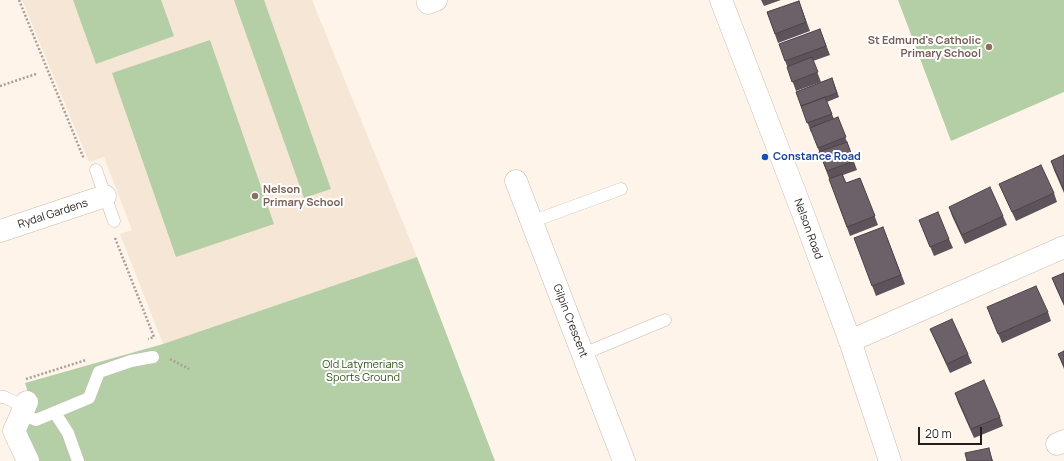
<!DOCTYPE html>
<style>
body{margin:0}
#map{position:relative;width:1064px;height:461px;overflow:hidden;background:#fff4ea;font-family:Manrope,sans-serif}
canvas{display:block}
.scale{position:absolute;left:918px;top:427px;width:64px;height:18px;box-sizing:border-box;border:2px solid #231f1c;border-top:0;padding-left:5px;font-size:12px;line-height:14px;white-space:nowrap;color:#231f1c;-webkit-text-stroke:3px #fff;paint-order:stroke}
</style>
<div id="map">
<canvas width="1064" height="461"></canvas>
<div class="scale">20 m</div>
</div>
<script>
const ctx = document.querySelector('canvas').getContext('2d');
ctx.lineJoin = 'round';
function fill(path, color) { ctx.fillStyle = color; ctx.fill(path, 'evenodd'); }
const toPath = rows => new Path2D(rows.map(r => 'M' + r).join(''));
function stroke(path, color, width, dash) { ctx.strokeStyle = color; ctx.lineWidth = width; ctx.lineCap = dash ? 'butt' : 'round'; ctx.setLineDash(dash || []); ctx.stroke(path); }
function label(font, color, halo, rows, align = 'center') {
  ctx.font = font + ' Manrope,sans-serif'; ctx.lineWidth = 4; ctx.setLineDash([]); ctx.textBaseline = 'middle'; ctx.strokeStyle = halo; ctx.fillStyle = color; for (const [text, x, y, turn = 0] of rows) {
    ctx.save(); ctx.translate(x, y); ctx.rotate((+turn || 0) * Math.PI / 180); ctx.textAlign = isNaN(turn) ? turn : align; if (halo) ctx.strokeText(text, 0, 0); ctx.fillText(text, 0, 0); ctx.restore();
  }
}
const built = toPath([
 [22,0,312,0,417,257,163,344,120,234,132,230,104,157,89,162]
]);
const green = toPath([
 [73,0,161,0,174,36,96,64],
 [234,0,264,0,331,189,304,198],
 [898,0,1064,0,1064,92,951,141],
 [210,40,274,224,176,257,112,73],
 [417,257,495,461,39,461,25,432,35,415,25,383,163,344]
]);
const path = toPath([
 [19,0,84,159],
 [0,86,36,74],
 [115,238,154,337,148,339],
 [170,359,189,369],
 [26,379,86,360]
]);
const lane = toPath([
 [96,170,114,221],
 [531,222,621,189],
 [583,354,665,320],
 [0,397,4,397,25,407],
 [55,413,68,433,78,461],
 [22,414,36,420,89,398,99,372,131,361,153,357]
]);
const street = toPath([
 [428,3,436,0],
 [516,181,624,461],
 [0,231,105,196],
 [850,341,1064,247],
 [27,402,14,431,28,461],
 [1057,444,1064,441]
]);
const secondary = toPath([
 [721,0,802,211,850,341,890,461]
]);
const wall = toPath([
 [761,0,781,0,764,6],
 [799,1,810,31,778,43,767,12],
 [820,29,830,55,813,61,821,82,796,91,779,44],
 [832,78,839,97,827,102,834,119,838,117,857,170,843,175,846,183,860,178,878,225,850,236,812,132,811,132,796,92],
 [1064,155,1064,193,1054,170,1051,161],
 [999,184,1054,193,1057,202,1016,221,1003,193],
 [949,207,1003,216,1007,225,965,244,952,216],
 [919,220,949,239,953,248,934,256],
 [883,227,905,284,876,296,854,238],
 [1064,273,1064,306,1056,288,1052,278],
 [987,307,1048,312,1051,321,1002,343],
 [930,329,968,354,972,363,950,373,934,338],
 [1064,351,1064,369,1058,354],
 [955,393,1000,417,1003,426,974,438,958,402]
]);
const shadedWall = toPath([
 [989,448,992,458,993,461,992,461]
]);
const building = toPath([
 [799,1,806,22,775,34,767,12,799,1],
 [820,29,826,46,785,61,779,44,820,29],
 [812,57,818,72,792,82,787,67,812,57],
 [832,78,837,93,801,106,796,92,832,78],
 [825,97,832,114,807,123,801,106,825,97],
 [838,117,846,137,818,148,810,128,838,117],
 [847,142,854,161,827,171,819,152,847,142],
 [1064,155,1064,190,1051,161,1064,155],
 [1041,165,1054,193,1012,212,999,184,1041,165],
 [842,174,846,183,860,178,875,216,847,227,829,179,842,174],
 [990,187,1003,216,962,235,949,207,990,187],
 [938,212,949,239,930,247,919,220,938,212],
 [883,227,901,275,872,286,854,238,883,227],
 [1064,273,1064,302,1063,302,1052,278,1064,273],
 [1036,286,1048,312,998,334,987,307,1036,286],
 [952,319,968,354,947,364,930,329,952,319],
 [1064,351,1064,366,1058,354,1064,351],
 [984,380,1000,417,971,429,955,393,984,380],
 [989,448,992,461,967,461,965,453,989,448]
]);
const markers = [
 [989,47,4,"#8d6e63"],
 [765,157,4,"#1a4fb4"],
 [255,196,4,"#8d6e63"]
];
const educationNames = [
 ["St Edmund's Catholic",981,41],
 ["Primary School",981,54],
 ["Nelson",263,190,"left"],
 ["Primary School",263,203,"left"]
];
const transitNames = [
 ["Constance Road",773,157]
];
const streetNames = [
 ["Rydal Gardens",53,214,-18],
 ["Nelson Road",808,229,70],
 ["Gilpin Crescent",570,321,69]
];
const parkNames = [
 ["Old Latymerians",363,365],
 ["Sports Ground",363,378]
];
fill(built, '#f6e6d6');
fill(green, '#b4cfa5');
stroke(lane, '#c6bcb2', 13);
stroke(street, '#c6bcb2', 23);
stroke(secondary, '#c6bcb2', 23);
stroke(path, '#a79f98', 2.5, [2, 2]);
stroke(lane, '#fff', 12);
stroke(street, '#fff', 22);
stroke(secondary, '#fff', 22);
fill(wall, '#5d535a');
fill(shadedWall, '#4c444a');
fill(building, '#6c6169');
stroke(building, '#4c444a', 1);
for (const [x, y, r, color] of markers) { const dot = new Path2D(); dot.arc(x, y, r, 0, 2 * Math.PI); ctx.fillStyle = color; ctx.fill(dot); stroke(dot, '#fff', 1.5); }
label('bold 11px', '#785e54', '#fff', educationNames, 'right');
label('bold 11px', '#164399', '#fff', transitNames, 'left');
label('11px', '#231f1c', '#fff', streetNames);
label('11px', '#2f5315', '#fff', parkNames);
</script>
